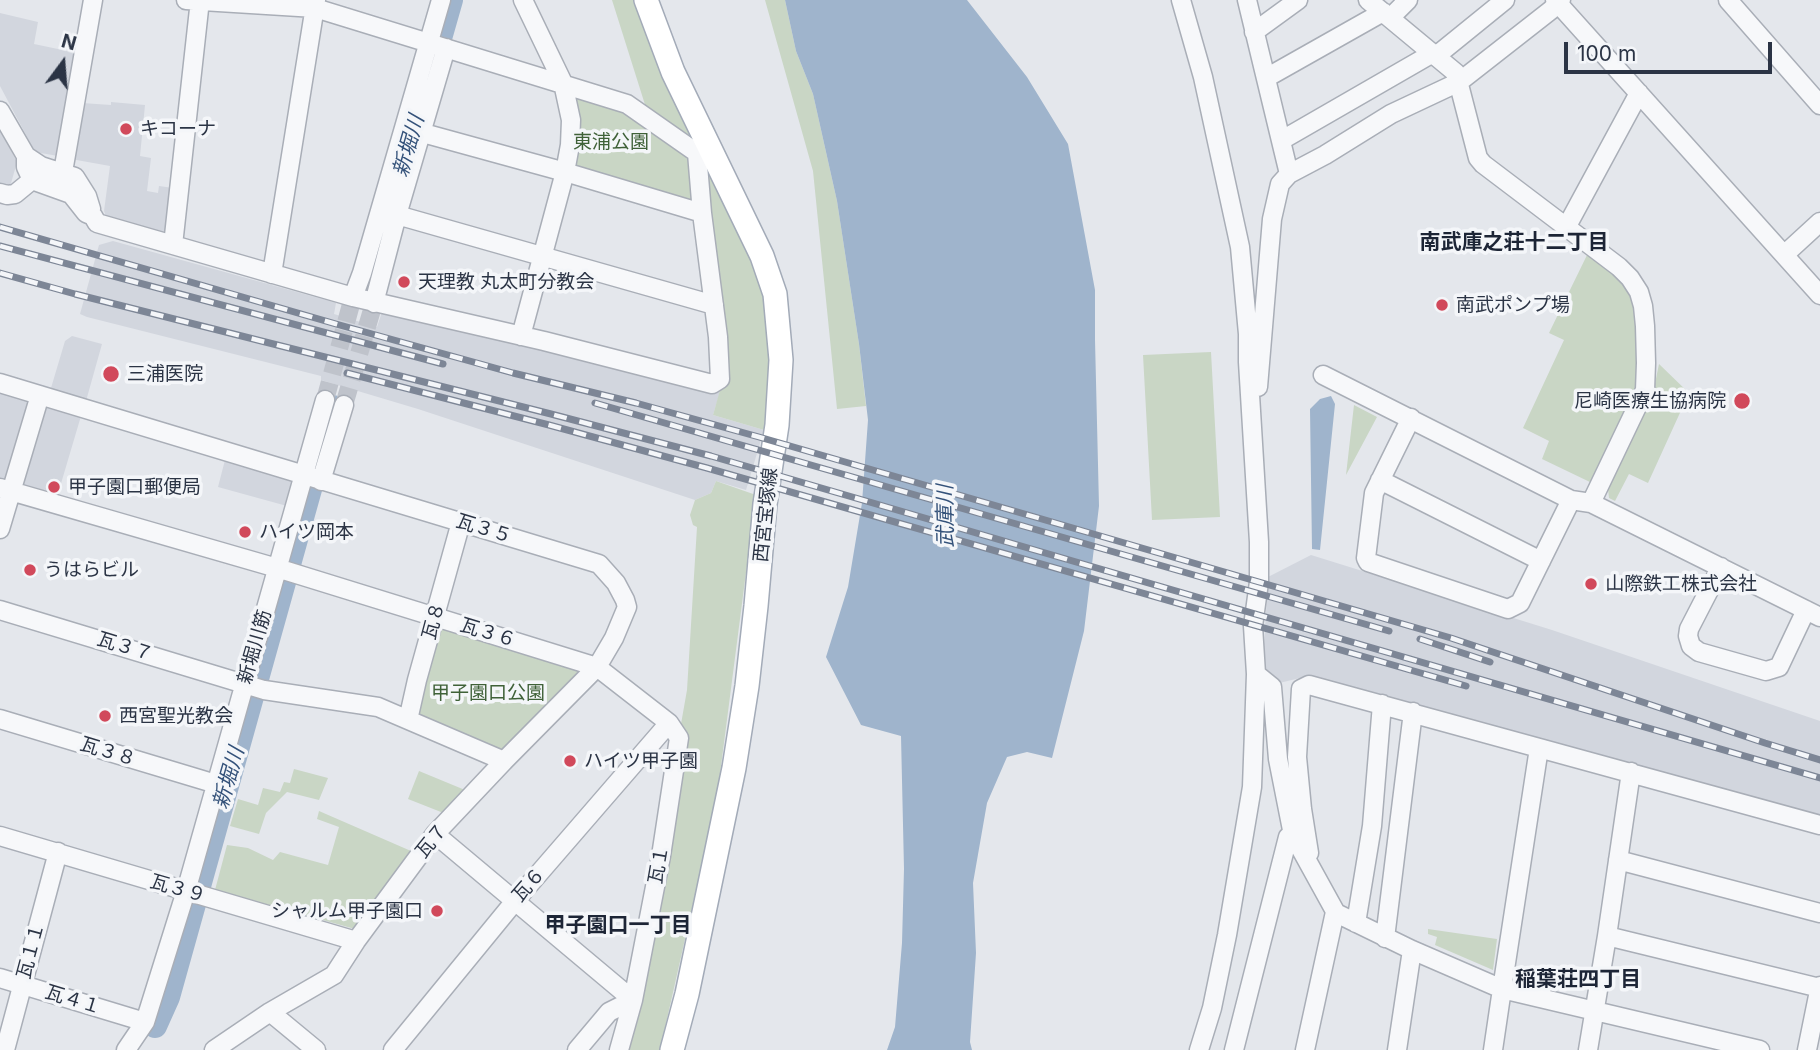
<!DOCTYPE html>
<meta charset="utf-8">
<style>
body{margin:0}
#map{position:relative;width:1820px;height:1050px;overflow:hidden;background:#e4e7ec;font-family:Inter,sans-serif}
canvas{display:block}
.north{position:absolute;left:28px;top:28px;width:70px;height:70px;-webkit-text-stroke:5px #f4f6f9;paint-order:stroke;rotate:16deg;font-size:19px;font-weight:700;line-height:28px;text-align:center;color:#2b3445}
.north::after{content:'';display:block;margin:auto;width:24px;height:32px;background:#2b3445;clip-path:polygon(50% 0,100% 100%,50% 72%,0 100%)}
.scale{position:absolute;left:1564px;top:42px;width:208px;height:32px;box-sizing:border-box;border:4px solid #2b3445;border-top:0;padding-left:9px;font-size:21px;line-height:24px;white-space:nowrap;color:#2b3445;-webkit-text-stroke:5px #f4f6f9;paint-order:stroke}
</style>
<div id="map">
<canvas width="1820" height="1050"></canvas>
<div class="north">N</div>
<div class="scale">100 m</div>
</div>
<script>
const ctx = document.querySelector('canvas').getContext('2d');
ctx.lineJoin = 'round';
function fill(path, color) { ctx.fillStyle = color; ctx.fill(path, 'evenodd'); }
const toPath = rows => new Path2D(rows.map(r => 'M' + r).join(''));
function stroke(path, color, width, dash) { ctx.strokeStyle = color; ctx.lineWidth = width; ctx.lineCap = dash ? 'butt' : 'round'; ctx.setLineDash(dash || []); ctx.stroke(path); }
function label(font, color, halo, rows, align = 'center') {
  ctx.font = font + ' Inter,"Noto Sans JP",sans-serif'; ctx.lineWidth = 7; ctx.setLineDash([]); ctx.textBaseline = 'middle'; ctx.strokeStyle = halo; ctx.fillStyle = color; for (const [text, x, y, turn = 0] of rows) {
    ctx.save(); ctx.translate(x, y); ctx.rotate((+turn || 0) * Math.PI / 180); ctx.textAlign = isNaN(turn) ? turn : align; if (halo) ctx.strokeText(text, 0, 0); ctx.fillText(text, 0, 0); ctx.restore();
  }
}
const built = toPath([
 [0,13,38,22,34,44,77,53,58,156,35,152,0,86],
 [111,102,145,105,140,156,151,158,147,191,158,193,159,186,173,188,168,229,163,233,106,216,104,211,110,166,71,159,82,103,111,105],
 [0,129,17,162,10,187,0,184],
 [113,241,333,302,336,303,334,314,377,327,382,312,555,349,720,392,713,415,764,430,746,490,716,481,711,493,695,500,418,409,321,380,321,376,87,317,80,314,99,245],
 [72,336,102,344,86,401,53,392,51,388,65,341],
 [0,392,26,400,28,405,6,478,2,480,0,479],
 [48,406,81,416,57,497,26,487,22,483,44,410],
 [225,460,289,478,293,484,287,506,218,487],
 [1311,555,1552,630,1820,721,1820,819,1300,678,1275,684,1263,665,1268,577]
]);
const green = toPath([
 [612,0,642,0,690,134,684,138,647,111],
 [765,0,785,0,796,51,813,94,837,201,859,344,866,406,837,409,813,171],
 [579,95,624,107,681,148,692,168,696,198,692,204,574,169,572,98],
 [703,166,709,166,761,275,772,337,771,383,764,430,713,415,724,376],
 [1588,253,1627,281,1640,324,1637,386,1592,483,1542,459,1549,441,1523,428,1564,340,1549,333],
 [1211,352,1220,517,1152,520,1143,355],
 [1659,364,1689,393,1648,483,1629,474,1615,501,1609,498,1608,489,1652,398],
 [1354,405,1377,417,1346,475],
 [716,481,756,495,717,797,660,1050,623,1050,671,857,681,724,687,690,697,527,693,525,690,515,695,500,711,493],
 [444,626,584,672,502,758,419,718,415,711,436,630],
 [294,769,328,778,319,800,287,792,266,813,259,834,230,826,238,799,258,805,263,788,280,792,284,782,290,783],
 [419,771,465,790,446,814,408,799],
 [319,811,411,851,355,929,215,890,227,845,248,848,273,860,280,852,328,865,339,827,317,819],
 [1428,929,1497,939,1493,970,1435,945,1437,937,1428,934]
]);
const water = toPath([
 [785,0,967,0,1027,77,1068,144,1095,290,1095,340,1099,506,1084,631,1052,758,1027,752,1007,757,987,803,973,883,976,953,970,1042,972,1050,887,1050,895,1027,902,943,904,869,901,736,861,725,826,657,848,587,862,503,868,420,859,344,837,201,813,94,796,51],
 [1331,396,1335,404,1320,550,1312,549,1310,409,1320,399]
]);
const river = toPath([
 [431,70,451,0],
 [367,292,386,226],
 [155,1026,168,997,333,407]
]);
const minorTunnel = toPath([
 [325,400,353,297],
 [344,405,374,303]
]);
const minor = toPath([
 [186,0,315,8,627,104,697,153],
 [1181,0,1203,77,1240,247,1248,334,1248,362,1259,542,1259,582,1253,626,1256,674,1252,787,1227,935,1212,1008,1199,1050],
 [1247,0,1289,174],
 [1368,0,1456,73,1478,158,1483,164,1619,267,1630,278,1639,292,1643,306,1645,326,1646,363,1645,390,1591,503],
 [1555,0,1820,295],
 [1728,0,1820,105],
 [1390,18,1408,0],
 [1254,32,1298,0],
 [1436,56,1505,0],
 [1266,78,1383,12],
 [0,111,26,156,41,166,75,177,87,196,91,209],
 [423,133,565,172,702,213],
 [1282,140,1433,53],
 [26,156,26,167,32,180,71,194,86,213,93,216,97,223,353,297,544,341,712,384,720,379,718,337,702,213,697,153],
 [63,172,93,0],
 [0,193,7,195,15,194,32,180],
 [397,215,714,305],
 [1567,226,1639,93],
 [173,245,200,0],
 [1784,255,1820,222],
 [272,274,316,0],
 [353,297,362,273,441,0],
 [374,303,397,215,446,48],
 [521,336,565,172,570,145,571,120,563,83,523,0],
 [1323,375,1571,500,1591,503,1820,617],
 [0,383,599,564,616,583,625,600,627,607,614,638,597,667,504,761,435,834,356,941,334,975,270,1012,214,1050],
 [1258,387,1272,219,1280,184,1289,174,1325,155,1391,114,1459,82,1551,10,1561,0],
 [1411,418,1374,493,1366,558,1368,562,1508,609,1520,603,1571,500],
 [1380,480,1541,561],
 [321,481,344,405],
 [0,488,277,568,597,667,669,723,679,738,661,856,633,1000,619,1050],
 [0,529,40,395],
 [1721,567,1689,629,1688,636,1691,646,1699,652,1766,671,1779,667,1806,610],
 [0,610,264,690,378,707,504,761],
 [1256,674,1272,687,1278,759,1293,835,1336,913,1412,950,1502,989,1539,748,1820,825],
 [0,719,216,784],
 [408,720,417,680,461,522],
 [435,834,633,1000,609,1012,577,1050],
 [0,836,356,941],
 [1309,853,1302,809,1297,757,1301,689,1309,685,1539,748],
 [1618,860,1820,913],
 [1356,923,1372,826,1382,704],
 [1607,936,1820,988],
 [1385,938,1413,712],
 [0,978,145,1022],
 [270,1012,316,1050],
 [5,1050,58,852],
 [126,1050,145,1022,186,891,325,400],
 [393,1050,515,901,669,723],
 [1234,1050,1288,837,1293,835],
 [1305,1050,1335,912],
 [1397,1050,1412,950],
 [1493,1050,1502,989,1760,1050],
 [1588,1050,1607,936,1631,772],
 [1807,1050,1820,986]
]);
const major = toPath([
 [646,0,673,72,762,256,775,294,781,360,777,425,765,504,756,606,747,686,734,768,687,994,672,1050]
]);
const rail = toPath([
 [0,227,336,324,513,373,636,403,759,437,1259,582,1451,638,1765,743,1820,760],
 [0,246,443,364],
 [0,273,75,294,551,414,711,456,1820,778],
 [347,373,549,425,707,468,1466,686],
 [595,403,1389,631],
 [1420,639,1490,662]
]);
const markers = [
 [126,129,7,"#d1495b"],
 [404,282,7,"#d1495b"],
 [1442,305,7,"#d1495b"],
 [111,374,9,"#d1495b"],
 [1742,401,9,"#d1495b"],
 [54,487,7,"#d1495b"],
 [245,532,7,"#d1495b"],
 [30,570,7,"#d1495b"],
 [1591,584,7,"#d1495b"],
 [105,716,7,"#d1495b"],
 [570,761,7,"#d1495b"],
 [437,911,7,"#d1495b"]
];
const poiNames = [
 ["キコーナ",140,129],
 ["天理教 丸太町分教会",418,282],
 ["南武ポンプ場",1456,305],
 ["三浦医院",127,374],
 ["尼崎医療生協病院",1726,401,"right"],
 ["甲子園口郵便局",68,487],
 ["ハイツ岡本",259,532],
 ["うはらビル",44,570],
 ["山際鉄工株式会社",1605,584],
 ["西宮聖光教会",119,716],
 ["ハイツ甲子園",584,761],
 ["シャルム甲子園口",423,911,"right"]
];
const parkNames = [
 ["東浦公園",611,142],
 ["甲子園口公園",488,693]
];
const streetNames = [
 ["西宮宝塚線",766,515,-84],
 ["瓦３５",484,529,17],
 ["瓦８",434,621,-75],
 ["瓦３６",488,633,17],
 ["瓦３７",125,647,17],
 ["新堀川筋",255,647,-74],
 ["瓦３８",108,752,17],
 ["瓦７",432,841,-51],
 ["瓦１",659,865,-80],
 ["瓦６",529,885,-49],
 ["瓦３９",178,889,16],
 ["瓦１１",31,951,-75],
 ["瓦４１",73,1000,17]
];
const waterNames = [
 ["新堀川",409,146,-74],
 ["武庫川",946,516,-91],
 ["新堀川",229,778,-74]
];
const neighbourhoodNames = [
 ["南武庫之荘十二丁目",1514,243],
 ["甲子園口一丁目",618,926],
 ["稲葉荘四丁目",1578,980]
];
fill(built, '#d2d6de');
fill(green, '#c9d6c5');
fill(water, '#9fb4cc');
stroke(river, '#9fb4cc', 24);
stroke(minorTunnel, '#bfc3cb', 18, [18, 9]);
stroke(minor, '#a9aeb7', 21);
stroke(major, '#a3abb8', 26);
stroke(minor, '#f7f8fa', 18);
stroke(major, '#fff', 23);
stroke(rail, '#7d8696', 7);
stroke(rail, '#f4f6f9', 4.5, [13]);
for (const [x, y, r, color] of markers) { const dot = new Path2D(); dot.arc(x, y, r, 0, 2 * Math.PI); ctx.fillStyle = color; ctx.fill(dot); stroke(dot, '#f4f6f9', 2.5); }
label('19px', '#2b3445', '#f4f6f9', poiNames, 'left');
label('19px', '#3f6138', '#f4f6f9', parkNames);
label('19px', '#2b3445', '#f4f6f9', streetNames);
label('italic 21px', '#34527a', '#f4f6f9', waterNames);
label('bold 21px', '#1d2536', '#f4f6f9', neighbourhoodNames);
</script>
